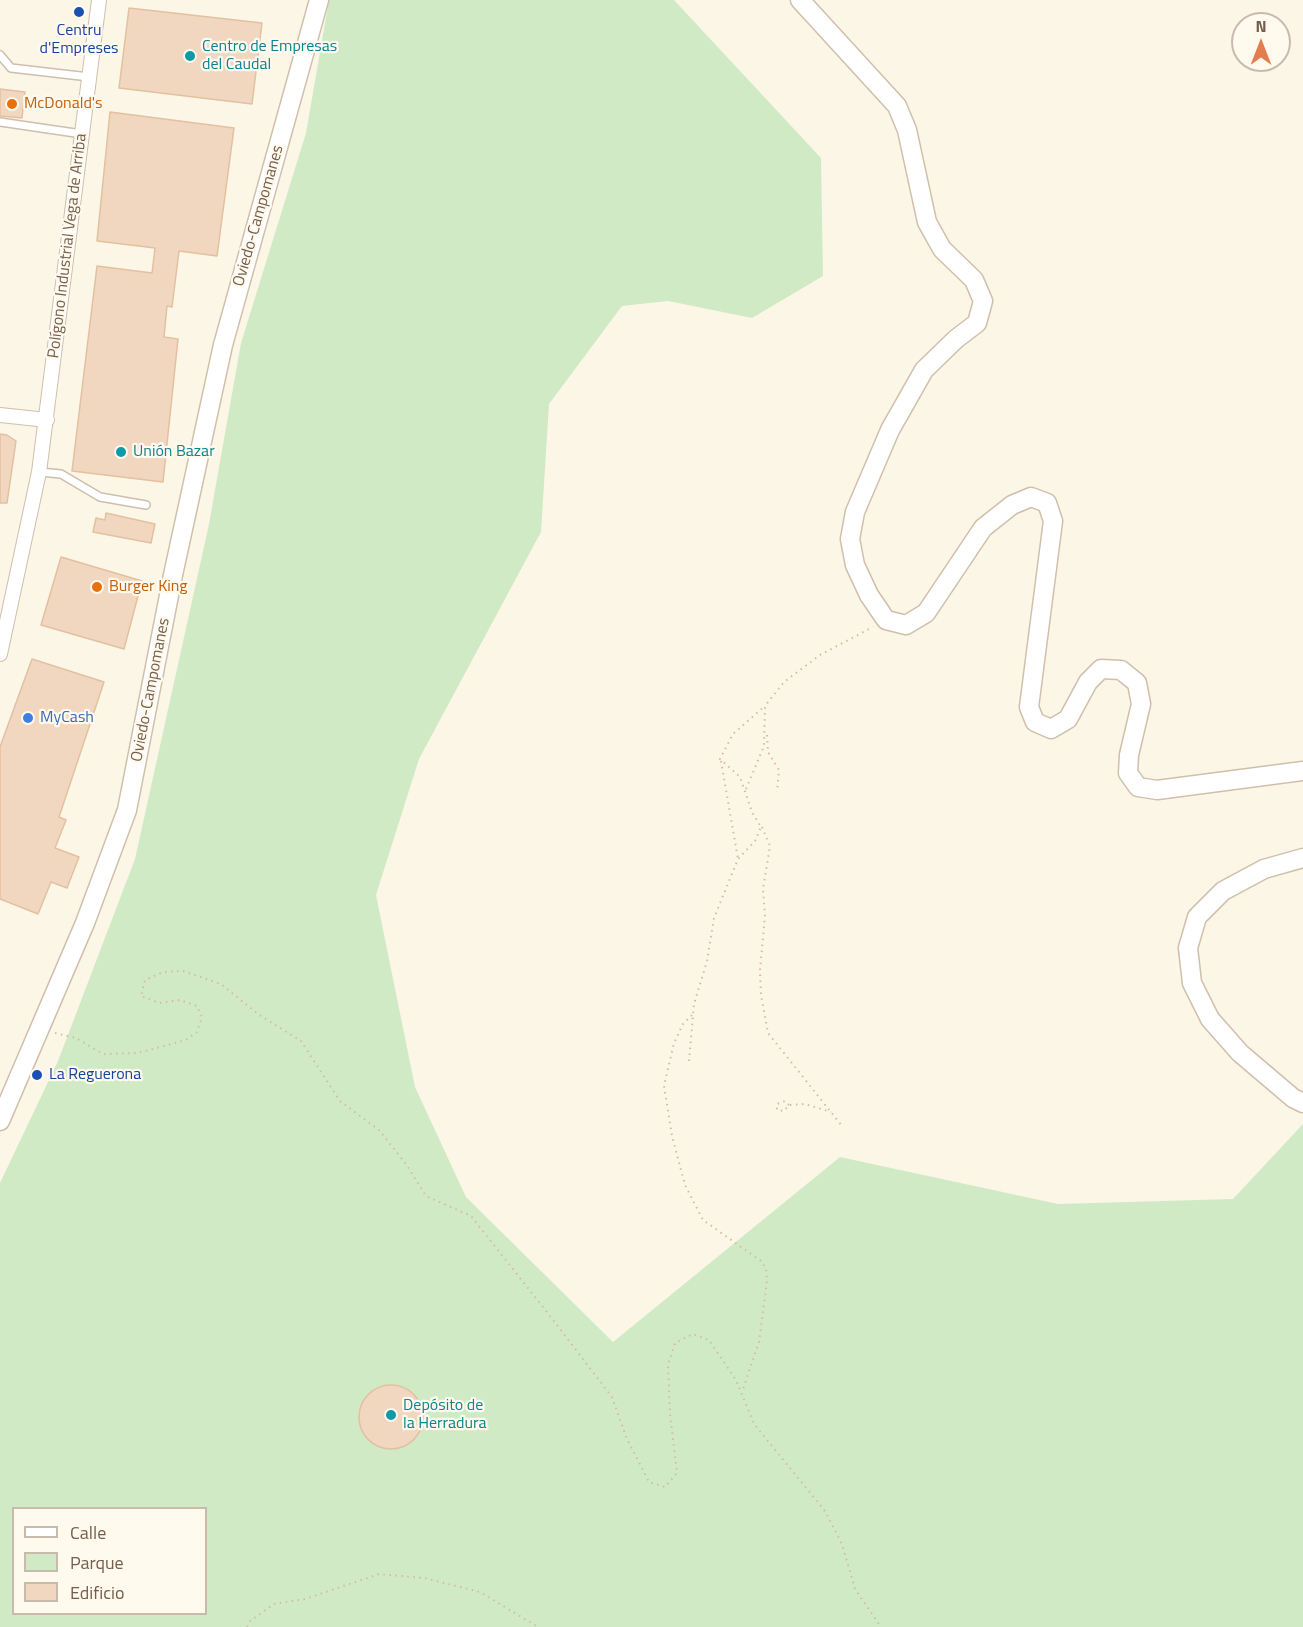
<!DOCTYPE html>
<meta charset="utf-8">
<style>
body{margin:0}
#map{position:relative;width:1303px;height:1627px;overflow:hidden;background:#fcf6e7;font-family:"Titillium Web",sans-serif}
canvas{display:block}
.legend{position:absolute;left:12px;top:1507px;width:195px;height:108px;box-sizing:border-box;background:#fff9ee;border:2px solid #c8bbad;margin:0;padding:8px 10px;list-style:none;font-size:18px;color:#755e4c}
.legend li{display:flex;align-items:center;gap:12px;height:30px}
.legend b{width:30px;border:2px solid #c8bbad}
.north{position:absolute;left:1231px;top:12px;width:60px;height:60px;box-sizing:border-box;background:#fff9ee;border:2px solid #c8bbad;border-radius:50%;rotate:0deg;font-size:16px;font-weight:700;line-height:24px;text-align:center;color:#755e4c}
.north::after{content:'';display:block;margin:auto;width:21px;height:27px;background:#e27d50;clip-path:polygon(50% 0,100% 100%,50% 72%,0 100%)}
</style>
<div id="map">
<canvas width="1303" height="1627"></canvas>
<ul class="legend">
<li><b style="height:8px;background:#fff"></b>Calle</li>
<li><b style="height:16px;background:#d1eac6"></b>Parque</li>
<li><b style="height:16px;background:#f1d7bf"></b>Edificio</li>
</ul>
<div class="north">N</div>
</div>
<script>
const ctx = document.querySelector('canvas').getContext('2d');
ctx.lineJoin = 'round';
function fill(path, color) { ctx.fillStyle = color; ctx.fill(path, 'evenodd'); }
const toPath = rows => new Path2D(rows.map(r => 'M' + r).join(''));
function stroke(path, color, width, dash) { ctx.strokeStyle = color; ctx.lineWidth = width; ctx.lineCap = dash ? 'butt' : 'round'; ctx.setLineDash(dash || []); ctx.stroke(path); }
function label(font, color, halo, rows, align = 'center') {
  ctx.font = font + ' "Titillium Web",sans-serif'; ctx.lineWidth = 4.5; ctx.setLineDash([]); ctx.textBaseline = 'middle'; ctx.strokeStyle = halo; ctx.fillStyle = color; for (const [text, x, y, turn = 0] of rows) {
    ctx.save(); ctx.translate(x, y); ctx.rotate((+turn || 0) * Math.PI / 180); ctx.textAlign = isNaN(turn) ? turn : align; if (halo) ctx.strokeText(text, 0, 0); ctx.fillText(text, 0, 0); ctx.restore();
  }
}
const green = toPath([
 [329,0,674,0,821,158,823,276,752,318,668,301,622,306,549,404,541,532,419,759,376,895,415,1087,466,1197,613,1342,840,1157,1058,1204,1233,1199,1303,1124,1303,1627,0,1627,0,1183,58,1061,135,859,209,524,241,343,306,133],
 [14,1508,206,1508,206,1614,14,1614]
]);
const building = toPath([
 [129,8,262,23,252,104,119,88,129,8],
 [0,89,25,92,22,118,0,116,0,89],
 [110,112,234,128,217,256,179,251,172,307,167,306,164,337,178,339,163,482,72,471,97,266,152,273,155,248,97,241,110,112],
 [0,434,7,435,16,441,7,503,0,503,0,434],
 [106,513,155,524,151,543,93,532,96,518,105,520,106,513],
 [61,557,142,581,124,649,41,625,61,557],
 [32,659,104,682,59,817,66,820,55,848,79,857,67,888,51,882,38,914,0,899,0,747,32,659],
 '359 1417a32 32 0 1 1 64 0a32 32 0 1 1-64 0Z'
]);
const path = toPath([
 [767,735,768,752,779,770,777,792],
 [721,761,738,859],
 [746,789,764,746,765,706,784,682,820,655,873,627],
 [762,827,770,846,763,889,765,916,760,970,761,995,768,1033,842,1126],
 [692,1015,683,1024,674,1043,664,1086,672,1136,685,1185,703,1220,761,1261,766,1268,767,1281,759,1342,742,1392],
 [55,1033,76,1038,103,1054,138,1053,186,1040,197,1032,202,1017,197,1006,180,1000,159,1003,141,996,145,980,163,972,183,971,221,984,258,1014,301,1041,340,1101,379,1130,406,1164,426,1196,471,1216,550,1316,612,1397,627,1439,649,1482,665,1487,677,1473,670,1414,668,1365,675,1343,693,1334,709,1340,736,1380,754,1424,825,1511,842,1544,855,1589,881,1627],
 [689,1061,694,1004,707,961,714,918,738,859,755,841,761,827,752,812,740,777,720,759,733,734,765,706],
 [789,1105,785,1101,777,1104,777,1110,784,1111,789,1105,805,1104,831,1112],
 [247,1627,250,1621,274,1604,305,1599,379,1574,424,1578,480,1592,538,1627]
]);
const lane = toPath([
 [0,55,11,68,89,77],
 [0,122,82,134],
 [39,472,61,474,100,497,146,505]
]);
const street = toPath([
 [0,415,47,420],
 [0,654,39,472,99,0]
]);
const secondary = toPath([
 [800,0,897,106,907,130,927,222,942,249,974,280,983,301,977,323,956,339,924,370,890,430,855,512,850,539,855,565,869,595,886,620,906,625,926,613,983,528,1012,505,1031,497,1047,503,1053,521,1029,707,1035,722,1051,729,1068,719,1088,682,1101,669,1121,670,1137,683,1141,704,1129,755,1128,773,1138,787,1157,790,1303,771],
 [1303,858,1264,869,1223,891,1197,917,1188,948,1192,983,1210,1019,1240,1053,1293,1098,1303,1103],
 [0,1121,85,923,127,810,173,575,223,345,319,0]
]);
const markers = [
 [79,12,6,"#1a4fb4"],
 [190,56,6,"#0f9aa8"],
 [12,104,6,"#e8710a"],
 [121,452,6,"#0f9aa8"],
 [97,587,6,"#e8710a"],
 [28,718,6,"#3f7fe0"],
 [37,1075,6,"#1a4fb4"],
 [391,1415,6,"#0f9aa8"]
];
const transitNames = [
 ["Centru",79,31],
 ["d'Empreses",79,49],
 ["La Reguerona",49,1075,"left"]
];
const cultureNames = [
 ["Centro de Empresas",202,47],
 ["del Caudal",202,65],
 ["Unión Bazar",133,452],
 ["Depósito de",403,1406],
 ["la Herradura",403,1424]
];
const foodNames = [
 ["McDonald's",24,104],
 ["Burger King",109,587]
];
const streetNames = [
 ["Oviedo-Campomanes",259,216,-74],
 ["Polígono Industrial Vega de Arriba",68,246,-83],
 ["Oviedo-Campomanes",151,690,-79]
];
const shopNames = [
 ["MyCash",40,718]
];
fill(green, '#d1eac6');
fill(building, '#f1d7bf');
stroke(building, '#e3c0a0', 1.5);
stroke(lane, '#cebeae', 10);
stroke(street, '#cebeae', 16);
stroke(secondary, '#d0bfab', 21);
stroke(path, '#d6bba2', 2, [1.5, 4.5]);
stroke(lane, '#fff', 7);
stroke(street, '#fff', 14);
stroke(secondary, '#fff', 18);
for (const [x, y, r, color] of markers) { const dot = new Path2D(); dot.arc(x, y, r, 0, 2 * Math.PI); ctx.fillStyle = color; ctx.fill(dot); stroke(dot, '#fff9ee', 2); }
label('16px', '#164399', '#fff9ee', transitNames);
label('16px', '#0d838f', '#fff9ee', cultureNames, 'left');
label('16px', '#c56008', '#fff9ee', foodNames, 'left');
label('16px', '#755e4c', '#fff9ee', streetNames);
label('16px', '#366cbe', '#fff9ee', shopNames, 'left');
</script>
